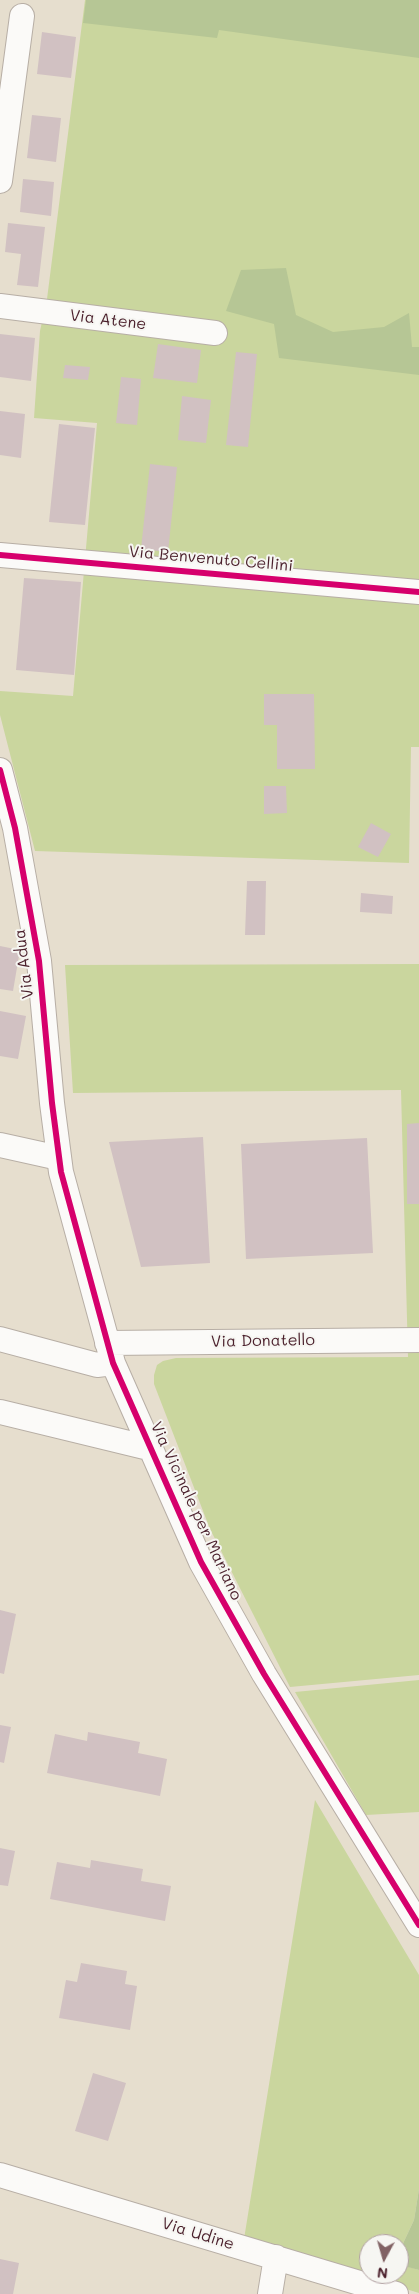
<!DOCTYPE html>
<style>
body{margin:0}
#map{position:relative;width:419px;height:2294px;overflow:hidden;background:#e6dece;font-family:Mali,sans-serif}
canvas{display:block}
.north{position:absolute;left:359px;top:2234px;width:50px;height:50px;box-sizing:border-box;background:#f6f6f2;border:1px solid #b1a0a2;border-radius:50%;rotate:186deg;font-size:14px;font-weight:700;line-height:20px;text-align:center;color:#4a1f2b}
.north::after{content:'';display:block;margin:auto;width:18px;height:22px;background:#816264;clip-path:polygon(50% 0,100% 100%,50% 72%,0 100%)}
</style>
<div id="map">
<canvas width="419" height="2294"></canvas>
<div class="north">N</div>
</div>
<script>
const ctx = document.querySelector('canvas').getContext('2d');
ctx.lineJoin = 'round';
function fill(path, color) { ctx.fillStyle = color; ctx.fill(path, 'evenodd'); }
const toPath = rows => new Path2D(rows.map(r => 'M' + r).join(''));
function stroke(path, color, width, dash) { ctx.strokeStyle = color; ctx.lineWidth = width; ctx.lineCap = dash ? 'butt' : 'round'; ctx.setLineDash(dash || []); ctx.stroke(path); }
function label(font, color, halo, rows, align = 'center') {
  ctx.font = font + ' Mali,sans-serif'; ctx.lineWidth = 4; ctx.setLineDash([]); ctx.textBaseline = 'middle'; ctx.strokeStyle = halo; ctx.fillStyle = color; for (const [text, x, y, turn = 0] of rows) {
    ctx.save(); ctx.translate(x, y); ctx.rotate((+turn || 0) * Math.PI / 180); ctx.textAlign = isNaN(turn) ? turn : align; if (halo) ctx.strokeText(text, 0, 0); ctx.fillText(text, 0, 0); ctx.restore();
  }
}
const green = toPath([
 [85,0,419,0,419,747,411,747,409,863,35,851,0,715,0,691,73,696,97,423,34,418,40,331,47,299],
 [419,964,419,1675,290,1687,210,1529,154,1384,154,1375,157,1365,163,1361,176,1358,408,1357,401,1090,73,1093,65,965],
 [419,1680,419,1812,366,1815,295,1692],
 [315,1800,419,1975,419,2189,414,2220,399,2252,399,2244,369,2244,369,2274,399,2274,399,2264,419,2270,419,2293,244,2239]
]);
const forest = toPath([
 [86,0,419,0,419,58,219,30,217,38,83,23],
 [286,268,296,315,333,332,384,327,409,313,412,347,419,347,419,375,279,358,274,324,226,311,241,270],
 [419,2189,419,2270,400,2265,399,2252,414,2220]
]);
const building = toPath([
 [42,32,76,37,71,78,37,74],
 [32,115,61,118,56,162,27,158],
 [23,179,54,182,51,216,20,212],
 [8,223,45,227,38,287,17,285,21,254,5,252],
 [0,334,35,338,31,381,0,377],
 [158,344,201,350,197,383,153,378],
 [236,352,257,354,248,447,226,445],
 [65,365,90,367,88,380,63,378],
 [121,377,141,379,137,425,116,423],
 [182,396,211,400,206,443,178,440],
 [0,411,25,414,21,458,0,455],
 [59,424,95,428,85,525,49,522],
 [150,464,177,467,168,552,141,549],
 [24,578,81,582,74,675,16,670],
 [264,694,314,694,315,769,277,769,277,725,264,725],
 [264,786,286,786,287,813,264,814],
 [371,823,391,834,378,857,358,847],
 [247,881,266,881,265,935,245,935],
 [361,893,393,896,392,914,360,912],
 [0,946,20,950,13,991,0,989],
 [0,1011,26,1016,18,1059,0,1056],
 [419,1123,419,1204,407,1204,407,1124],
 [203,1137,210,1263,141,1267,109,1142],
 [367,1138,373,1253,246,1259,241,1144],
 [0,1610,16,1614,4,1674,0,1673],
 [0,1725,11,1727,4,1763,0,1762],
 [88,1732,140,1742,138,1753,167,1759,160,1796,47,1773,55,1734,87,1741],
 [0,1848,15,1851,8,1886,0,1885],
 [91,1860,143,1869,141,1881,171,1886,165,1921,50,1899,57,1862,90,1868],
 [81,1963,127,1971,125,1984,137,1986,130,2030,59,2018,66,1980,77,1982],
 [93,2073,126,2083,108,2141,75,2131],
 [0,2259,19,2263,13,2294,0,2294]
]);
const street = toPath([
 [0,181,22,16],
 [0,306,215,333],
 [0,555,419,592],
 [0,770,15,828,39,961,52,1103,61,1172,113,1363,201,1562,264,1674,419,1925],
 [0,1145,59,1158],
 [0,1339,97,1365,113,1363],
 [107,1343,419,1340],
 [0,1412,149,1448],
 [0,2175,396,2294],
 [270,2294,276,2257]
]);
const cycleway = toPath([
 [0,555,419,592],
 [0,770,15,828,39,961,52,1103,61,1172,113,1363,201,1562,264,1674,419,1925]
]);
const streetNames = [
 ["Via Atene",108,320,7],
 ["Via Benvenuto Cellini",211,559,5],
 ["Via Adua",24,964,-97],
 ["Via Donatello",263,1341,-1],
 ["Via Vicinale per Mariano",196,1511,65],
 ["Via Udine",198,2234,17]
];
fill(green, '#cad69e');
fill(forest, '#b6c695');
fill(building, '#d1c1c2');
stroke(street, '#b7aea5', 26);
stroke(street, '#fbfaf8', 24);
stroke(cycleway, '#d6006c', 6);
label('16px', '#4a1f2b', '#f6f6f2', streetNames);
</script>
